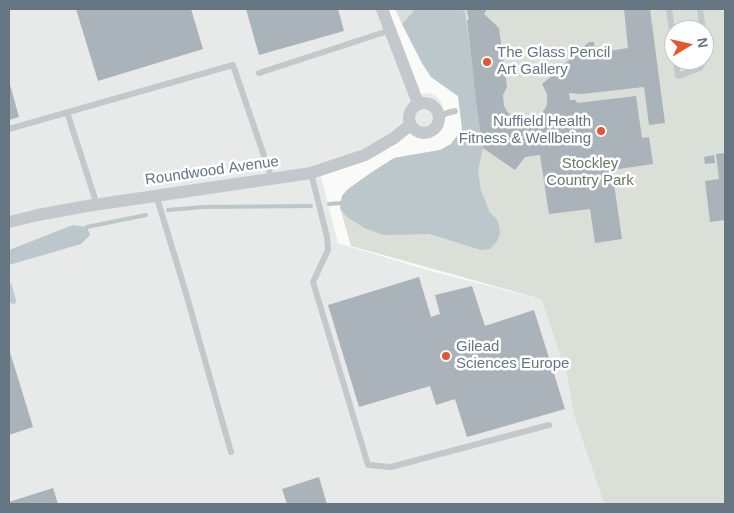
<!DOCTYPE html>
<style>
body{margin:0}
#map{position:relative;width:734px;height:513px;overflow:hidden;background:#fafaf8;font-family:Helvetica,sans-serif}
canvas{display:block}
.frame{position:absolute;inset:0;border:10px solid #657683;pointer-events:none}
.north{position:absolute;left:664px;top:20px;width:50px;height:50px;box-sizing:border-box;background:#fff;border:1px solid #c1c8cd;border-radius:50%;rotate:81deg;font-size:14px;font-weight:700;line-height:20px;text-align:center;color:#657683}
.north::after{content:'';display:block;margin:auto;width:18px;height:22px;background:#e4572e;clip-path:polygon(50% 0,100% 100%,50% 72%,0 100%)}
</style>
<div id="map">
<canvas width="734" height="513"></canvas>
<div class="frame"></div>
<div class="north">N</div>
</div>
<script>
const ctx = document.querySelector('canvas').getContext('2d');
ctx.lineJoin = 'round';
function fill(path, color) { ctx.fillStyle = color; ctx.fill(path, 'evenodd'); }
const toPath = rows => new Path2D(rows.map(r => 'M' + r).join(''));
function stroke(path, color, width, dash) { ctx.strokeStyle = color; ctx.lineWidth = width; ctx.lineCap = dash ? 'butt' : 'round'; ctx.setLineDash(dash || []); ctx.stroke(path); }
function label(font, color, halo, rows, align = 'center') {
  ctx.font = font + ' Helvetica,sans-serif'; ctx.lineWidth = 5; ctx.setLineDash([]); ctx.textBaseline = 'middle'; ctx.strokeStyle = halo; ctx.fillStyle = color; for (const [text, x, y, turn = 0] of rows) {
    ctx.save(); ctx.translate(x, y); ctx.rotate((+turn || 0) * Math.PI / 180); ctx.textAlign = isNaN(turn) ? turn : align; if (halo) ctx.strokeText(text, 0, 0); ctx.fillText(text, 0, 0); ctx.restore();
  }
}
const built = toPath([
 [9,9,385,9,419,94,428,93,436,96,442,104,445,114,443,123,437,130,430,134,415,133,407,126,320,172,338,243,431,271,541,299,567,375,574,415,604,504,9,504]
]);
const green = toPath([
 [395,9,725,9,725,504,604,504,574,415,567,375,541,299,351,246,340,208,342,196,348,189,394,158,440,150,451,144,463,129,458,96,431,77,422,63,402,24],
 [674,30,704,30,704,60,674,60]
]);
const water = toPath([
 [412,9,462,9,465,12,483,148,478,171,481,191,490,213,496,218,499,225,500,234,497,241,490,249,481,250,430,234,384,235,364,228,346,216,340,208,342,196,348,189,372,172,394,158,440,150,451,144,462,129,458,96,431,77,422,63,402,24,413,12],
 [73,225,87,227,90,235,81,244,9,265,9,250]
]);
const stream = toPath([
 [329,204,341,203],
 [168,210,203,207,311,206],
 [87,227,146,215]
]);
const building = toPath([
 [76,9,191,9,203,49,98,81],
 [246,9,338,9,344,31,259,55],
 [467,9,485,9,486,11,484,14,499,28,507,87,503,95,504,106,508,113,514,118,526,121,533,120,539,117,546,107,547,103,547,94,542,84,548,79,589,42,594,42,595,53,628,48,624,9,650,9,665,123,649,125,644,87,582,94,569,93,570,100,576,100,577,103,636,96,642,138,649,137,653,164,612,170,622,239,595,243,590,209,549,214,540,155,525,157,515,170,483,148,477,108,467,21,469,18,468,16],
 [9,81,19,117,9,120],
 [725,153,725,220,710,222,705,181,719,179,716,154],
 [714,155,715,163,705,164,704,157],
 [419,277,431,317,440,314,435,295,472,286,485,326,534,310,565,409,467,437,455,399,436,405,430,386,359,407,328,305],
 [9,349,33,427,9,435],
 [319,477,327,504,287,504,282,489],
 [53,488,58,504,9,504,9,502]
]);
const lane = toPath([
 [669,9,674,44],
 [700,9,703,30],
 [676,60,678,76,700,68,707,57,704,37],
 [259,73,391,30],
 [67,112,97,205],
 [439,117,447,113,455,111],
 [9,129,233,65,272,179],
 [311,173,327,237,328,250,313,282,368,465,391,467,549,425],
 [156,195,185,290,231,452],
 [9,286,13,301]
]);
const street = toPath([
 [382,9,418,103],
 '409 118a15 15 0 1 1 30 0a15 15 0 1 1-30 0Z',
 [9,222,38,215,87,206,311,173,365,155,394,138,410,125]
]);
const markers = [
 [487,62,5,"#e4572e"],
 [601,131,5,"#e4572e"],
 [446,356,5,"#e4572e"]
];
const poiNames = [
 ["The Glass Pencil",497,53],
 ["Art Gallery",497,70],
 ["Nuffield Health",591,122,"right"],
 ["Fitness & Wellbeing",591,139,"right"],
 ["Gilead",456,347],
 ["Sciences Europe",456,364]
];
const parkNames = [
 ["Stockley",590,164],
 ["Country Park",590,181]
];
const streetNames = [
 ["Roundwood Avenue",212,171,-8]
];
fill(built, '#e8e9e9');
fill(green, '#dadfd7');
fill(water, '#bbc7cb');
stroke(stream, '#bbc7cb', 4);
fill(building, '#aab3b9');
stroke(lane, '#c3c8cc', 6);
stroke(street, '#c3c8cc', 12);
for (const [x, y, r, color] of markers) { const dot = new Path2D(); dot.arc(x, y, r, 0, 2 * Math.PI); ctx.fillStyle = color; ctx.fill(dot); stroke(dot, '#fff', 2); }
label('15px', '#657683', '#fff', poiNames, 'left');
label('15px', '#687a64', '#fff', parkNames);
label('15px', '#657683', '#fff', streetNames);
</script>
